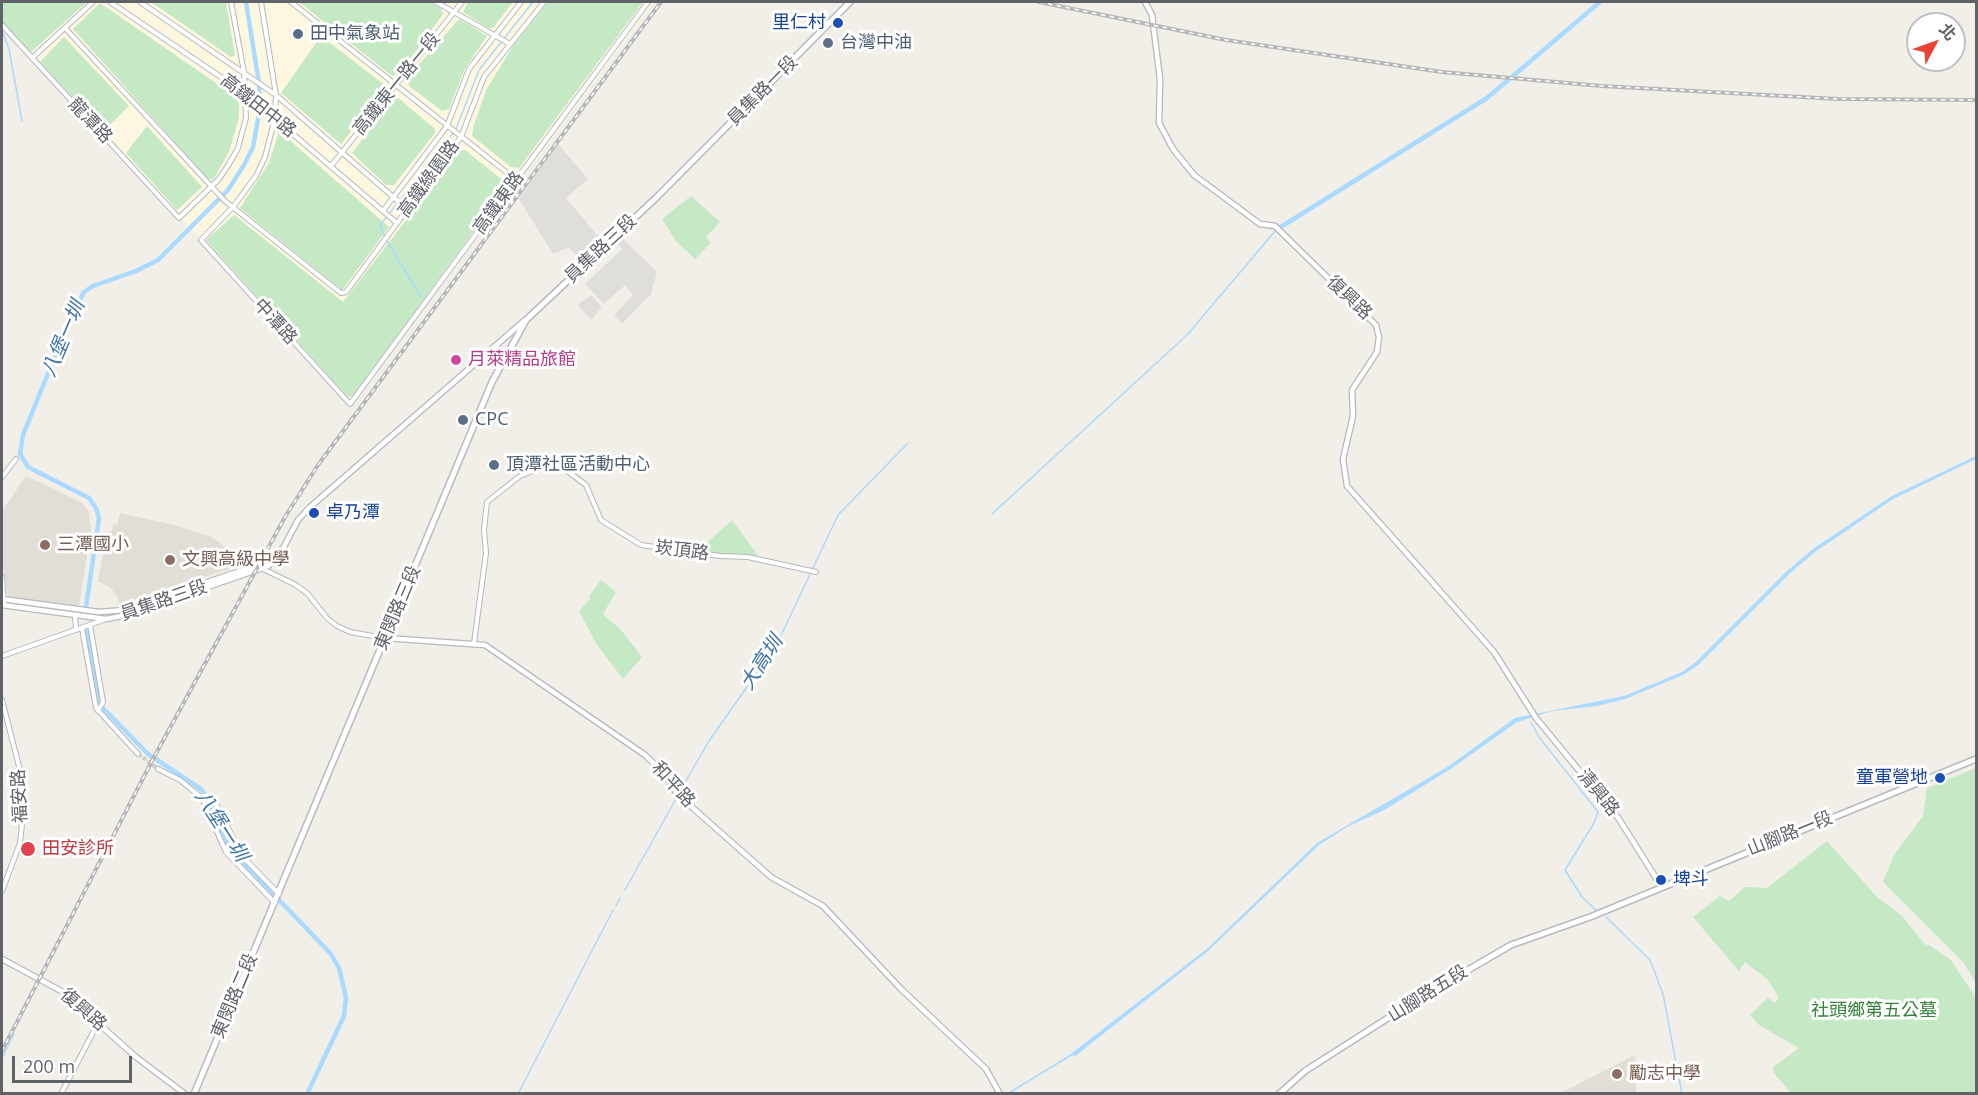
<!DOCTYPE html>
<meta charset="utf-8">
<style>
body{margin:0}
#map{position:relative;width:1978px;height:1095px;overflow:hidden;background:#f1efe8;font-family:"Open Sans","Noto Sans TC",sans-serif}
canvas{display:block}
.frame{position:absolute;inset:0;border:3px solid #5f6368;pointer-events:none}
.north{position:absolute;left:1906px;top:12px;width:60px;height:60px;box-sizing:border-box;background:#fff;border:2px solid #bfc1c3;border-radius:50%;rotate:49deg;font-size:16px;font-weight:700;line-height:24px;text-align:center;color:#5f6368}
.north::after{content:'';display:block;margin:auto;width:21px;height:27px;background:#ea4335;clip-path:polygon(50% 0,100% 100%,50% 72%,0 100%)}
.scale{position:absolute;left:12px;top:1056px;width:120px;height:27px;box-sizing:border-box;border:3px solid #5f6368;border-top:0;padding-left:8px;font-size:18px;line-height:21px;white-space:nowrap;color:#5f6368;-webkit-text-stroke:4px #fff;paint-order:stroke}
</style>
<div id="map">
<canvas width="1978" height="1095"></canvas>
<div class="frame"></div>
<div class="north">北</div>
<div class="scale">200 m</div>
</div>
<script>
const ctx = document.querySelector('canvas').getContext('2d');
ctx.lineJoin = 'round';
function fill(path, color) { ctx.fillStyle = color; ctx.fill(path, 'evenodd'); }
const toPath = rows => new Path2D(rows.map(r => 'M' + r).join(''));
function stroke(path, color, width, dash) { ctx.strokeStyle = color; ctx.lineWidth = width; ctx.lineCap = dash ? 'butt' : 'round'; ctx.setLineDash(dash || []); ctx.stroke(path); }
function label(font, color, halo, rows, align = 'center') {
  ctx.font = font + ' "Open Sans","Noto Sans TC",sans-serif'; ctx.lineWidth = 6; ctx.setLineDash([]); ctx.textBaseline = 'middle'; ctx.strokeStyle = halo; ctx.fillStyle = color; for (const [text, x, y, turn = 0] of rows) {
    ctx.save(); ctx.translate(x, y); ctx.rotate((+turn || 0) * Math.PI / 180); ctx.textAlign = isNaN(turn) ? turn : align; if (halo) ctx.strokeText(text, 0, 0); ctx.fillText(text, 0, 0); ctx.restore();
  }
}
const commercial = toPath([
 [2,2,654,2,352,405,2,22]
]);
const industrial = toPath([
 [558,144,588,179,566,198,602,241,581,260,568,247,553,254,519,199],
 [621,237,657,272,651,294,622,324,614,315,633,295,625,285,604,304,585,284,622,249,616,242],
 [591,295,602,307,591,320,578,305]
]);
const education = toPath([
 [26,476,81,502,89,512,91,531,79,606,8,597,2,560,2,511],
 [120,513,174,525,212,537,237,556,241,565,119,605,118,597,110,587,98,582,107,531,111,532,114,524,117,525],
 [1635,1055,1636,1093,1561,1093]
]);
const green = toPath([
 [2,2,87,2,32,51,27,50,2,23],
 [151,2,226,2,235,55,231,57],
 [299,2,430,2,441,8,443,14,402,71,392,76],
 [468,2,513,2,493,28,488,28,463,12],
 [548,2,643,2,519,168,511,167,472,136,473,128,486,90,513,46],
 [100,3,239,99,239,117,229,152,213,180,206,177,73,29],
 [459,19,487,36,464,70,449,109,442,111,409,86,407,78],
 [321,36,386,86,341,144,281,93],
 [64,37,129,106,104,131,40,62],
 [396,96,435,129,435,133,394,185,386,185,352,153],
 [147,126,202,187,177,210,126,153],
 [279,131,389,227,342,290,240,208,269,163],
 [460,150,465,150,505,182,506,187,353,396,348,397,206,240,234,215,343,302],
 [691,196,720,222,706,237,711,243,695,259,676,241,662,219],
 [732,520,759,557,725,556,698,551],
 [601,580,616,592,603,614,621,630,642,657,623,679,597,645,579,611,591,598,589,596],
 [1976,768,1976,983,1964,963,1883,882,1894,855,1923,816,1927,788],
 [1827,841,1877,897,1902,916,1926,946,1927,944,1950,959,1976,998,1976,1093,1791,1093,1774,1073,1773,1067,1799,1048,1759,1025,1750,1015,1768,998,1774,1003,1779,998,1768,980,1745,962,1739,971,1693,917,1720,896,1729,901,1745,887,1767,888]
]);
const water = toPath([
 [1976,456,1976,459,1893,499,1815,552,1789,574,1698,665,1683,675,1625,699,1597,706,1552,711,1517,722,1452,768,1386,809,1347,827,1319,845,1208,951,1074,1057,1072,1053,1208,948,1317,843,1449,766,1515,718,1624,696,1682,672,1696,662,1787,571,1813,549,1892,496]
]);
const stream = toPath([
 [3,33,9,49,22,121],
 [456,129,479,70,533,2],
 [400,200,453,133],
 [385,237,380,225,397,204],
 [387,241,421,297],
 [992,514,1187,335,1276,230],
 [1531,722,1539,737,1598,812,1594,823,1565,870,1582,897,1598,912],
 [679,793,709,741,777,644,838,515,908,443],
 [625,890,677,797],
 [616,906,620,898],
 [1606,917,1650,960,1663,994,1682,1094],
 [2,1058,14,1034],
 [518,1094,613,910],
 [1007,1094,1073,1054]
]);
const canal = toPath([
 [1276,230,1487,98,1600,2],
 [86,607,99,518,96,508,89,498,28,467,20,454,23,435,69,322,84,292,93,286,136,271,158,260,228,190,244,165,253,147,260,108,259,83,246,2],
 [87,631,99,704,148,754,201,789,209,800,225,840,235,854,331,954,339,968,346,997,344,1016,307,1094]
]);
const minorTunnel = toPath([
 [138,754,158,769]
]);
const minor = toPath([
 [110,2,246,94,397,223],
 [140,2,276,95,407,209],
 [261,2,276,95,275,118,265,157,256,176,233,207,201,240,350,404,648,2],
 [291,2,515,179],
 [436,2,510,44],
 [2,25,179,218,219,179,229,164,238,148,246,118,244,72,231,2],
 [65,28,225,201,341,293,346,292,461,137,484,77,544,2],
 [32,58,93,2],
 [331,166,462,2],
 [383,211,447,126,469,69,521,2],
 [2,477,16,459],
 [255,565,294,584,307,593,327,618,337,626,350,632,385,638],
 [2,577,4,605],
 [75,615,76,630],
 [90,625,103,702,98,711],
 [82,628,96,708,138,754],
 [474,643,486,553,484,530,487,502,520,476,555,462,586,485,601,520,641,545,720,556,748,557,816,572],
 [2,656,106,619],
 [2,700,21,774,24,806,20,843,2,891],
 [158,769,180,780,202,798,226,852,275,903],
 [207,803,216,804,242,856,279,894],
 [61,1094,98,1023]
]);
const tertiary = toPath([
 [1145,2,1152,15,1160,79,1159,123,1173,149,1194,175,1260,224,1275,226,1376,325,1379,337,1377,352,1352,390,1353,416,1343,459,1347,486,1494,652,1536,718,1619,819,1661,886],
 [2,599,99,612,125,610,252,567,282,549],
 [2,605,106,619,127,615,268,566,279,556,298,520,309,508,524,321],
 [385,638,485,645,645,755,663,772,677,794,771,877,823,906,901,989,986,1069,1000,1094],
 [2,959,63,992,136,1057,185,1094]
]);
const secondary = toPath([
 [194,1094,492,382,526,320,658,196,850,2],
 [1279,1094,1305,1071,1413,1002,1511,945,1590,917,1976,759]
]);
const rail = toPath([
 [1039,2,1226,40,1442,72,1602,86,1838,99,1976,100],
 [2,1051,153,759,285,517,318,465,661,2]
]);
const markers = [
 [838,23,6,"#1a4fb4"],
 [298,34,6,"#5c6f8a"],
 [828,43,6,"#5c6f8a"],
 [456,360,6,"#d1479c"],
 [463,420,6,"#5c6f8a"],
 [494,465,6,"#5c6f8a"],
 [314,513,6,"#1a4fb4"],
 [45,545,6,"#8d6e63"],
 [170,560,6,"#8d6e63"],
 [1940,778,6,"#1a4fb4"],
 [28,849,8,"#e0444e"],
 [1661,880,6,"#1a4fb4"],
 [1617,1074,6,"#8d6e63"]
];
const transitNames = [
 ["里仁村",826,23],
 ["卓乃潭",326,513,"left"],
 ["童軍營地",1928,778],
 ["埤斗",1673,880,"left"]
];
const serviceNames = [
 ["田中氣象站",310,34],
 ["台灣中油",840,43],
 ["CPC",475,420],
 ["頂潭社區活動中心",506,465]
];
const streetNames = [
 ["高鐵東一路一段",397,84,-51],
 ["員集路一段",763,91,-45],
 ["高鐵田中路",258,106,38],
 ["龍潭路",90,121,47],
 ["高鐵綠園路",429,179,-54],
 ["高鐵東路",499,203,-54],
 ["員集路三段",601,249,-43],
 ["復興路",1349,298,43],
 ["中潭路",275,322,48],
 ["崁頂路",682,551,7],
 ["員集路三段",164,601,-19],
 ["東閔路三段",398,608,-67],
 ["和平路",673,785,48],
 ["清興路",1598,793,51],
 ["福安路",20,796,-93],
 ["山腳路一段",1790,834,-22],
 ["山腳路五段",1428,994,-32],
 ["東閔路二段",235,996,-67],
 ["復興路",83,1010,41]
];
const hotelNames = [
 ["月萊精品旅館",468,360]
];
const educationNames = [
 ["三潭國小",57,545],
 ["文興高級中學",182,560],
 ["勵志中學",1629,1074]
];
const healthNames = [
 ["田安診所",42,849]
];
const parkNames = [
 ["社頭鄉第五公墓",1874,1011]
];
const waterNames = [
 ["八堡一圳",64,339,-67],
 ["大高圳",762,663,-57],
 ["八堡一圳",221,826,57]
];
fill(commercial, '#fef7e0');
fill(industrial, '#e0deda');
fill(education, '#e1ded6');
fill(green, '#c5e8c5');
fill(water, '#aadaff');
stroke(stream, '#aadaff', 1.5);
stroke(canal, '#aadaff', 4.5);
stroke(minorTunnel, '#ccccc8', 4, [4, 2]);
stroke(minor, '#b5b8bc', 6);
stroke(tertiary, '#b5b8bc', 7);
stroke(secondary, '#b6babf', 8);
stroke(minor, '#fff', 4);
stroke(tertiary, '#fff', 4.5);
stroke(secondary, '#fff', 5);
stroke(rail, '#b6b7b8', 4);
stroke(rail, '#fff', 1.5, [4.5]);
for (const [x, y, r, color] of markers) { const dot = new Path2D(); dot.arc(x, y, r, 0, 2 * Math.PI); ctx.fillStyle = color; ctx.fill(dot); stroke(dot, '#fff', 2); }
label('18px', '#164399', '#fff', transitNames, 'right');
label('18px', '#4e5e75', '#fff', serviceNames, 'left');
label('18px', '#5f6368', '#fff', streetNames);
label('18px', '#b23c85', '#fff', hotelNames, 'left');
label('18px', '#785e54', '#fff', educationNames, 'left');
label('18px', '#be3a42', '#fff', healthNames, 'left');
label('18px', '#348238', '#fff', parkNames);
label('italic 20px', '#4174aa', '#fff', waterNames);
</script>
